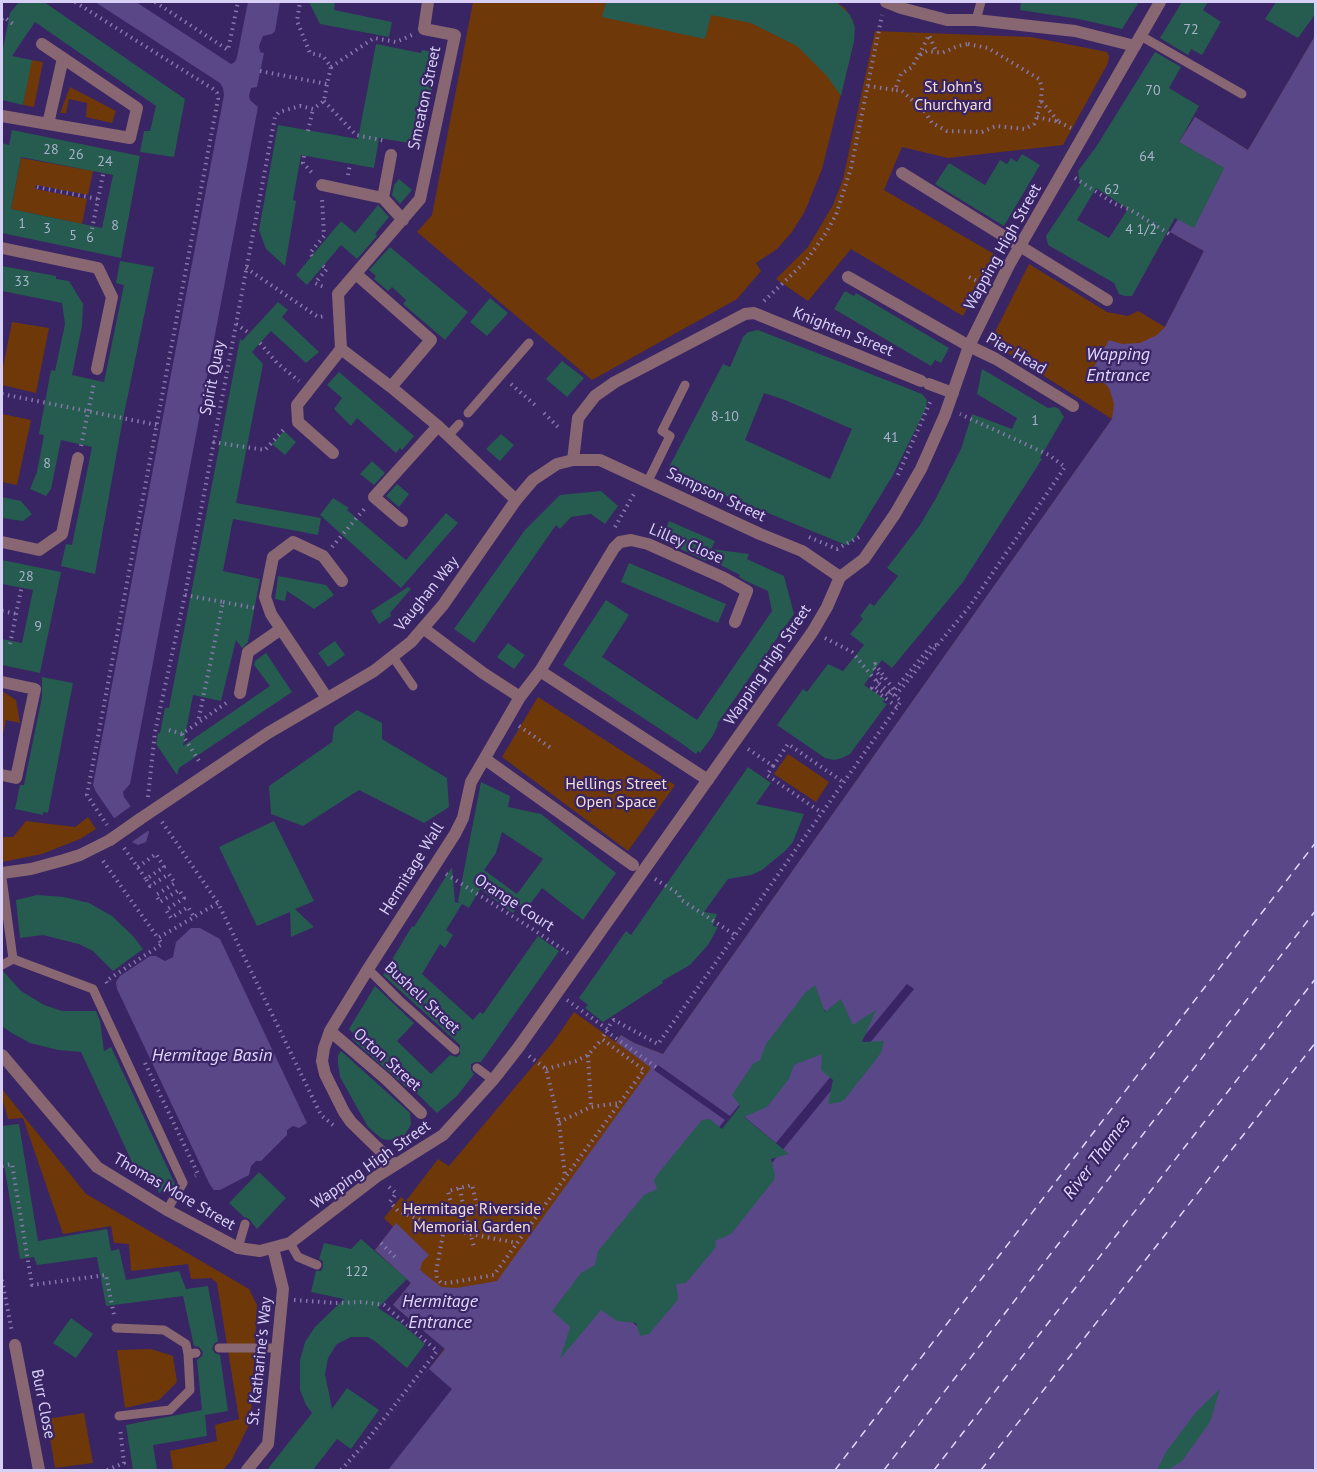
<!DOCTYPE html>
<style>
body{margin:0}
#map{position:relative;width:1317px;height:1472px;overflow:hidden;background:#392464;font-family:"PT Sans",sans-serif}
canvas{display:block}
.frame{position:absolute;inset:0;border:3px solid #d7cff6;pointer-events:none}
</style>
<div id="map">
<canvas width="1317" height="1472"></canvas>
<div class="frame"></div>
</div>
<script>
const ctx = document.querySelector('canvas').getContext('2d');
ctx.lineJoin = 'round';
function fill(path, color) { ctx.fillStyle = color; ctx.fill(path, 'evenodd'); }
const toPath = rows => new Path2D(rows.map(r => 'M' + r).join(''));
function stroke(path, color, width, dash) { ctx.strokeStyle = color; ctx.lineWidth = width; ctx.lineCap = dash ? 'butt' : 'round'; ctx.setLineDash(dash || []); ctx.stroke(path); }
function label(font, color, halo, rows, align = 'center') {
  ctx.font = font + ' "PT Sans",sans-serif'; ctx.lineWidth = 4.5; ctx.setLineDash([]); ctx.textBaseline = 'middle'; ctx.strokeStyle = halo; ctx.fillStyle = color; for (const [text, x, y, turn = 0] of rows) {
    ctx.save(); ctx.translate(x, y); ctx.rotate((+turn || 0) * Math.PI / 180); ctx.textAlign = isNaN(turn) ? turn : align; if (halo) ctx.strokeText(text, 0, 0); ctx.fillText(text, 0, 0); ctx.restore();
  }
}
const green = toPath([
 [473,2,836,2,845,8,853,21,854,41,822,169,805,211,792,232,777,249,756,263,761,271,737,299,592,380,417,232,432,215],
 [875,31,1031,37,1107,52,1109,56,1108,63,1063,145,948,158,902,147,884,190,994,254,963,316,851,249,808,301,776,279,808,247,833,205,843,179],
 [1315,36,1081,617,429,1369,445,1348,393,1305,411,1283,375,1250,393,1227,384,1218,401,1197,406,1201,438,1159,449,1166,554,1041,574,1012,616,1042,621,1035,634,1043,663,1054,1112,419,990,342,1029,264,1107,312,1128,316,1138,311,1165,327,1204,251,1170,232,1194,227,1224,168,1179,142,1195,117,1248,150],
 [31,60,43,62,34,107,23,105],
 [70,87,116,111,112,123,86,117,87,103,69,99,66,113,60,113],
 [21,158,93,171,88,195,36,185,35,189,87,199,82,224,11,209],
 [12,322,49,328,36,393,2,385,2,372],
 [2,414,31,420,17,485,2,482],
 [2,691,16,700,20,723,6,720,2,739],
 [538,697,675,785,628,851,502,757],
 [788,754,829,782,816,802,774,774],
 [88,817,96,829,80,839,42,854,2,862,2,837,13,837,26,821,75,827],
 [2,1089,86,1194,249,1289,257,1305,251,1418,248,1419,252,1419,231,1461,223,1470,173,1470,170,1451,217,1441,215,1425,239,1419,217,1283,211,1278,191,1279,188,1264,131,1271,129,1244,114,1243,111,1226,63,1234,23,1118,8,1119,2,1098],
 [151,1349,173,1356,177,1382,159,1400,125,1408,117,1350],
 [84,1413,93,1463,55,1468,47,1419]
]);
const water = toPath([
 [95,2,136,2,231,64,235,62,237,57,248,2,280,2,275,31,272,34,263,36,259,46,260,52,264,53,257,87,251,88,249,96,250,100,258,107,130,784,123,792,124,797,149,832,146,842,138,845,130,841,96,792,93,785,224,95,223,88,220,83],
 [1315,36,1315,1470,344,1470,369,1443,445,1349,393,1305,411,1283,375,1250,396,1223,429,1255,422,1262,420,1270,441,1287,456,1288,497,1281,651,1068,616,1042,621,1035,634,1043,663,1054,1112,419,1114,404,1109,388,1092,370,1109,340,1122,344,1140,343,1157,335,1165,327,1204,251,1170,232,1178,219,1194,227,1224,168,1179,142,1195,117,1248,150],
 [191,928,200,928,220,939,307,1123,299,1128,293,1126,287,1130,287,1135,261,1161,256,1161,251,1166,249,1175,220,1190,214,1190,210,1185,117,989,116,982,120,976,150,956,156,956,165,961,173,957,176,942]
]);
const pier = toPath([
 [131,806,149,830,129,844,112,820],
 [907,984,914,989,638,1327,631,1321,761,1161,567,1313,725,1120,654,1070,658,1065,730,1116,820,1006,826,1011,741,1114,776,1143],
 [429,1369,452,1389,388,1470,344,1470,369,1443]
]);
const ferry = toPath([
 [835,1470,1316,842],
 [884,1470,1316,910],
 [934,1470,1316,978],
 [981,1470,1316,1042]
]);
const building = toPath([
 [19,2,44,2,185,99,174,157,140,152,144,131,150,131,156,106,35,22,12,56,32,60,23,105,2,100,2,53,10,13],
 [309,2,335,2,334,10,392,22,389,37,320,24],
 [606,2,836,2,850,15,855,27,854,41,841,96,827,76,797,46,751,23,711,15,705,39,602,17],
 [1021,2,1139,2,1122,29,1079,19,1020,10],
 [1182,2,1208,2,1203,10,1221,22,1202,55,1191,49,1188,55,1160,38],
 [1276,2,1316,2,1316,13,1298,38,1265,19],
 [376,44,421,53,422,50,439,53,421,145,379,138,374,168,301,155,293,200,296,201,285,266,266,249,259,230,278,125,358,139],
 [1155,52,1181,67,1169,88,1199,106,1179,142,1224,168,1194,228,1175,218,1132,296,1125,296,1119,294,1114,283,1048,245,1046,236,1080,185,1078,171,1096,147],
 [1096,188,1128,209,1109,238,1077,220],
 [12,130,140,156,121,258,2,233,2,143,9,145],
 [21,157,113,175,102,228,11,209],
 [1022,154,1040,165,1004,226,935,184,949,163,985,185,1000,160,1007,164,1011,158,1017,162],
 [399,179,412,190,400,204,392,195,394,185],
 [378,205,389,217,375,234,377,236,357,259,341,245,307,285,296,275,341,221,355,233],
 [390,247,468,312,445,340,403,304,406,300,392,287,388,291,374,279,376,276,369,270],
 [120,261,154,267,121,429,95,574,61,566,66,544,72,545,92,447,61,440,51,489,46,496,30,489,37,472,44,435,39,434,51,370,55,371,65,324,62,303,2,291,2,266,56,276,56,279,69,281,83,304,82,326,72,375,104,382,124,285,116,283],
 [845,291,854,296,856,293,949,348,941,363,935,360,931,366,834,309],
 [490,298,508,313,487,336,470,322],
 [278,302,288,310,282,317,319,352,306,363,271,331,252,352,263,364,236,503,321,518,318,535,233,519,223,571,260,579,248,642,242,648,236,640,221,701,193,695,183,746,270,686,254,665,255,661,266,653,292,692,179,768,177,775,156,744,158,733,160,733,165,708,169,708,240,339,242,341],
 [758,330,922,394,927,400,926,408,893,475,854,539,846,545,724,495,668,469,723,364,730,367,743,337,748,332],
 [764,393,785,400,852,429,830,479,745,440],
 [562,361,584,378,567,397,546,379],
 [982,369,1048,408,1055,407,1059,409,1064,417,1040,458,1042,459,963,582,892,668,882,660,864,685,885,699,883,702,887,704,850,754,842,758,834,760,825,758,777,725,803,689,807,692,828,664,843,671,864,645,850,634,863,619,860,616,870,603,874,606,898,576,887,568,920,525,935,500,961,449,972,414,1012,429,1017,418,977,394],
 [339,372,414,436,402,450,400,448,396,453,357,418,351,426,334,409,342,398,327,385],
 [284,431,296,442,285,455,272,444],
 [501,434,514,445,500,461,486,449],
 [372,461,385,473,374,485,360,474],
 [397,484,409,494,399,507,386,496],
 [601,491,618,506,605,524,591,514,571,517,560,529,556,525,474,643,454,629,525,530,560,495],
 [2,497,21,501,32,514,23,521,2,518],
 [333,498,349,508,347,510,406,560,446,513,458,523,401,588,320,515],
 [669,521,715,541,711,549,749,554,747,559,784,576,794,614,717,724,718,725,712,737,700,753,698,751,696,754,681,743,563,665,606,600,629,615,602,657,697,720,772,611,768,591,746,581,739,577,740,575,707,558,706,561,661,540],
 [2,560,61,572,40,673,2,665,2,639,22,643,33,590,2,584],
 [629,563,726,604,718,623,621,582],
 [278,576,326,585,334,595,314,609,287,591,285,601,275,599],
 [408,587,411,589,390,613,391,616,379,624,371,611],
 [335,641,345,655,328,667,318,653],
 [508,643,525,655,514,669,497,657],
 [42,677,73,683,48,813,43,812,43,815,15,809,20,785,24,785,42,697],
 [357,710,382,723,382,739,447,778,449,807,424,823,359,790,303,826,271,814,269,786,332,742,334,727],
 [748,767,771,783,756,804,804,814,793,842,785,851,762,870,751,875,728,879,704,912,717,914,713,926,718,927,708,945,690,965,662,981,663,983,603,1022,585,1008,588,1005,579,998,626,931,631,935],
 [481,782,510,796,508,807,541,814,616,873,583,920,542,888,526,910,519,905,513,913,480,889,469,908,462,904,446,930,453,935,445,948,440,944,422,974,473,1020,480,1012,483,1014,538,936,559,951,481,1062,475,1062,471,1064,471,1070,474,1074,471,1078,457,1096,437,1113,406,1083,406,1087,352,1039,355,1035,349,1029,375,986,414,1023,397,1041,431,1074,450,1055,457,1057,460,1054,460,1045,383,975,412,926,414,927,452,867,455,902,460,903,458,901],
 [502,832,543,859,517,894,484,870,496,853],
 [274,821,314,901,295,909,314,927,291,937,290,912,257,926,219,847],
 [37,895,64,897,89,903,112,916,133,936,143,949,113,971,93,951,79,944,43,935,20,938,16,900],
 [3,971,21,991,44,1005,62,1011,96,1011,100,1021,104,1051,111,1047,175,1184,173,1187,159,1193,149,1170,138,1175,81,1052,58,1050,30,1043,10,1032,2,1026,2,972],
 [815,985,825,1012,841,999,853,1025,876,1010,862,1042,884,1041,881,1053,845,1099,840,1102,828,1104,833,1080,821,1070,822,1054,794,1065,789,1079,767,1107,744,1117,789,1154,771,1159,775,1175,774,1180,731,1234,715,1241,716,1247,686,1283,676,1284,678,1296,677,1301,649,1334,640,1336,636,1323,617,1321,601,1310,560,1359,570,1327,552,1311,581,1273,595,1265,598,1251,644,1195,657,1189,654,1180,657,1175,702,1120,710,1119,722,1129,740,1106,732,1095,753,1064,760,1060,766,1044,805,993],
 [341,1051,410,1113,411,1124,405,1135,400,1139,388,1140,382,1139,368,1127,340,1077,338,1063,338,1055],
 [19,1124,38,1241,107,1229,111,1251,119,1249,126,1280,179,1271,186,1289,208,1286,218,1341,214,1344,212,1349,215,1353,220,1355,228,1411,205,1415,207,1436,153,1445,157,1470,133,1470,126,1425,202,1410,197,1360,202,1356,203,1352,199,1347,194,1346,183,1296,106,1306,97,1257,37,1265,34,1257,20,1259,2,1153,2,1126],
 [259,1172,286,1198,257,1229,249,1219,244,1217,229,1203],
 [361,1239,407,1279,378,1308,401,1323,425,1344,407,1368,376,1342,368,1337,351,1337,337,1344,328,1358,325,1374,332,1409,347,1388,379,1410,351,1449,337,1439,313,1470,267,1470,312,1413,306,1405,300,1390,300,1360,305,1342,315,1327,344,1299,311,1292,316,1271,321,1271,323,1267,323,1261,319,1259,324,1243,351,1249],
 [71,1318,93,1334,76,1358,53,1343],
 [1220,1389,1210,1422,1182,1461,1168,1470,1157,1470,1166,1452,1196,1412]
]);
const path = toPath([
 [75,2,213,89,217,93,218,99,87,795,107,825],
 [155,2,228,50,238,2],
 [2,19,4,17,13,24],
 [968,44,988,48,1039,79,1042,87,1041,100,1037,117,1034,124,1025,129,996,126,982,132,947,131,932,123,925,112,902,91,895,90,901,74,912,67,918,56,927,51,942,53,958,46,968,44],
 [919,55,929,35,936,51],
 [331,67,374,38,396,42,412,35],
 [260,71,327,84],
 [868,86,895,90],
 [324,101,356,135,386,141],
 [1037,117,1059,122,1041,101],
 [1059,122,1071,128],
 [308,131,313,109],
 [304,156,303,163,314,175],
 [348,175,350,164],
 [1075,178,1115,204,1131,210,1171,235],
 [37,187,98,199],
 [92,229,104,170],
 [312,256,310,253,324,236,322,198],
 [323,266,327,269,315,283,326,288],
 [246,268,318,317,326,316],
 [969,277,985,285],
 [764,301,805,262,826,233,836,215,851,168,882,15],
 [236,324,249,333],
 [260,343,277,363,299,381],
 [511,384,535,405],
 [2,394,157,425],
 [544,413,561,430],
 [213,442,265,450,286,427],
 [81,446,94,383],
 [898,475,931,400],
 [615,527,635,492],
 [809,537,837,549,859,537],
 [332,547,366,507],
 [185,595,223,602,198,722],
 [223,602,255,608],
 [2,611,17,614],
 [825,638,852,652,877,682,895,696],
 [10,644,22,585],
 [877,682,882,679,873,667,875,664,894,690],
 [895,689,931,646,937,645],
 [891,693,889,696,874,686,872,688,897,707],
 [519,726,551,748],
 [169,730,182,734,229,701],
 [182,734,199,761],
 [748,749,773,766,767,775,822,813],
 [773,766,788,744,843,782],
 [148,797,155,732,185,595,275,117,279,112,300,106,313,109,324,101,327,84,331,67,323,56,310,53,297,21,300,2],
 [162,822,218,903],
 [124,848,146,879],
 [103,861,158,938,218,903,321,1115,333,1125],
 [138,867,156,854,164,867,146,879,150,886,169,874,175,883,156,895,160,902,179,890,184,898,166,910,171,918,188,907,194,917],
 [446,874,534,930,568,953],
 [655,879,679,894,680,899,735,935],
 [107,983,106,981,162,944,158,938],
 [567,1000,607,1029],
 [606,1031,656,1067],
 [588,1055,591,1107],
 [529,1056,546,1069,559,1122,565,1176],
 [145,1063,198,1174,195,1176],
 [546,1069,576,1061,588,1055,602,1039],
 [559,1122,591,1107,620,1103],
 [2,1166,12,1164,32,1285,106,1275,114,1315],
 [389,1187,396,1193,390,1202,398,1211,444,1229,517,1243,644,1070,602,1039,611,1023,614,1020,658,1044,897,707,901,701,895,696,970,606,1065,467,1049,455,960,414],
 [460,1188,464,1210,477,1206,472,1185,448,1191,453,1212,464,1210,474,1247],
 [444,1229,436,1272,437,1278,441,1283,448,1283,494,1275,517,1243],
 [381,1243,397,1259],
 [2,1280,12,1332],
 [294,1300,335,1303,363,1302,384,1305,437,1351,365,1443,341,1470],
 [107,1470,124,1463,120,1428]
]);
const service = toPath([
 [976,20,981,2],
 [1141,36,1242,94],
 [468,413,529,343],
 [448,436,459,424],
 [648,481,670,436,662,431,685,385],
 [393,657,413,686],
 [2,878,13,959],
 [2,965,13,959,93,989,183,1183,167,1210],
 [368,969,399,1000,455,1050],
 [477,1068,493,1080],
 [290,1243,298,1257,317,1265],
 [238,1248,245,1224],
 [116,1328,164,1330,186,1344,188,1354],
 [219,1348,278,1348],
 [119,1416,170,1410,190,1390,188,1354,196,1353]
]);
const minor = toPath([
 [886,2,901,8,947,20,976,20,1075,31,1135,46],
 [2,116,130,138,137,108,42,44],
 [48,124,63,58],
 [391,155,383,198,403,220],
 [902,173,1107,300],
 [322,185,383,198],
 [2,248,98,268,112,297,97,369],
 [356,274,431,340,391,387],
 [848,277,969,346,996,359,1073,406],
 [341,349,338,294,420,199,455,35,424,29,428,2],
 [341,349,391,387,438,426],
 [929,384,953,393],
 [333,453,298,422,297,405,341,349],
 [573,460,578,418,595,396,615,382,745,314,754,313,921,381],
 [402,521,374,497,438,426,516,500],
 [2,542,39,550,62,534,78,458],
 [423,628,483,673,520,697],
 [540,671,708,780],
 [2,682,35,689,16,778,2,775],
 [240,693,248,652,281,629],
 [327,698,271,614,265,597,273,557,293,542,323,556,342,581],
 [485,759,633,865],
 [330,1031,386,1079,421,1113],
 [2,1055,97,1167,167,1210,238,1248,260,1251,290,1243,376,1177,443,1135,493,1080,518,1048,813,631,827,607,840,577],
 [395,1165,351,1122,344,1112,325,1074,322,1061,324,1048,330,1031,368,969,455,834,463,818,471,782,520,697,540,671,614,548,620,542,631,540,648,544,724,578,747,591,735,622],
 [15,1345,39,1470],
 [247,1470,268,1444,283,1289,273,1248]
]);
const tertiary = toPath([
 [140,819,268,733,374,671,411,642,443,605,516,500,533,480,557,464,573,460,600,460,760,534,802,551,840,577,864,559,895,514,921,469,945,415,969,346,1009,265,1160,2],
 [2,873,31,869,64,860,80,855,110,840]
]);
const tertiaryBridge = toPath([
 [110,840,140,819]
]);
const numberNames = [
 ["72",1191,30],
 ["70",1153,91],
 ["28",51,150],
 ["26",76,155],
 ["64",1147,157],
 ["24",105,162],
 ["62",1112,190],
 ["1",22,224],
 ["8",115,226],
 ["3",47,229],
 ["4 1/2",1141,230],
 ["5",73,236],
 ["6",90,238],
 ["33",22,282],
 ["8-10",725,417],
 ["1",1035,421],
 ["41",891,438],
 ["8",47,464],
 ["28",26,577],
 ["9",38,627],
 ["122",357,1272]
];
const parkNames = [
 ["St John's",953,87],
 ["Churchyard",953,105],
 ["Hellings Street",616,784],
 ["Open Space",616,802],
 ["Hermitage Riverside",472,1209],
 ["Memorial Garden",472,1227]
];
const streetNames = [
 ["Smeaton Street",425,98,-78],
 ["Wapping High Street",1003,247,-61],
 ["Knighten Street",843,332,22],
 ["Pier Head",1016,354,30],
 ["Spirit Quay",213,378,-79],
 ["Sampson Street",716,495,25],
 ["Lilley Close",686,544,23],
 ["Vaughan Way",427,594,-51],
 ["Wapping High Street",768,665,-56],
 ["Hermitage Wall",412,869,-58],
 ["Orange Court",514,903,33],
 ["Bushell Street",422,998,43],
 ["Orton Street",387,1060,42],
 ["Wapping High Street",371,1165,-35],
 ["Thomas More Street",174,1192,30],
 ["St. Katharine's Way",260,1361,-84],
 ["Burr Close",43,1404,79]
];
const waterNames = [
 ["Wapping",1118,355],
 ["Entrance",1118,376],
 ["Hermitage Basin",212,1056],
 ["River Thames",1097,1158,-53],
 ["Hermitage",440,1302],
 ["Entrance",440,1323]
];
fill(green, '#6f3808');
fill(water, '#5a4788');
fill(pier, '#392464');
stroke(ferry, '#e0d8ff', 1.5, [8, 6]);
fill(building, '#255c4f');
stroke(path, '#8677ab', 4, [1.5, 4.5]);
stroke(service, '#886672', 9);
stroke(minor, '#886672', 12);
stroke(tertiary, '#886672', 12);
stroke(tertiaryBridge, '#886672', 12);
label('14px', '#aab2cc', null, numberNames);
label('16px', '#f2dfd3', '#392464', parkNames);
label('16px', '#d7cff6', '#392464', streetNames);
label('italic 18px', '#e0d8ff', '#392464', waterNames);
</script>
